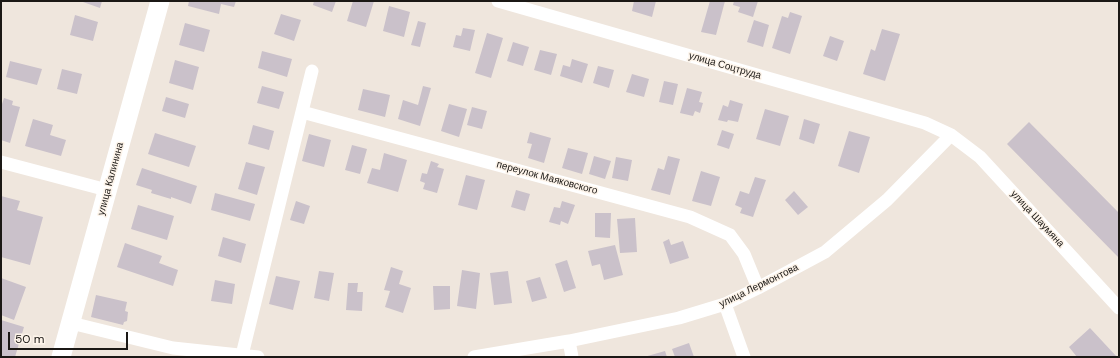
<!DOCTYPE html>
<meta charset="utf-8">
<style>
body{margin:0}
#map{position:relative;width:1120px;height:358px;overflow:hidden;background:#efe6dd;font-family:"DM Sans",sans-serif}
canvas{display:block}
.frame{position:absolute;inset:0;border:2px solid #1b1815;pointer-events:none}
.scale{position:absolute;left:8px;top:332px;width:120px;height:18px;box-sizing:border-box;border:2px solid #1b1815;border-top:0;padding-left:5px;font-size:12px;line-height:14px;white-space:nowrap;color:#1b1815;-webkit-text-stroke:3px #fdf4ea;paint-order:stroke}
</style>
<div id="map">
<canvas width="1120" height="358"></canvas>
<div class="frame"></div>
<div class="scale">50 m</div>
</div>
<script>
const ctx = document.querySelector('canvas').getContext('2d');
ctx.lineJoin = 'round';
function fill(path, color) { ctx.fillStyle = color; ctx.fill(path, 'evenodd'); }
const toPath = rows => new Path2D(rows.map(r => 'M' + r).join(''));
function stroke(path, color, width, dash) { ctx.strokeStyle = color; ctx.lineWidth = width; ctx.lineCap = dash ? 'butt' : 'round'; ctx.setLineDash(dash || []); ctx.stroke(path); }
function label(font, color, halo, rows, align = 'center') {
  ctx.font = font + ' "DM Sans",sans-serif'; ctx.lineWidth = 3; ctx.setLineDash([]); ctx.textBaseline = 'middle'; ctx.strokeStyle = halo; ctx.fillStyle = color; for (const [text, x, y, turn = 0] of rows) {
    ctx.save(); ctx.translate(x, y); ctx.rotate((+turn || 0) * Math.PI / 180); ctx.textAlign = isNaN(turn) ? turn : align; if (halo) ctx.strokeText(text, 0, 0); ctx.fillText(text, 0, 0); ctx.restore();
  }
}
const building = toPath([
 [83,1,102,1,100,8,83,2],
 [189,1,236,1,234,7,221,4,219,14,188,6],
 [314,1,336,1,332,12,313,5],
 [353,1,374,1,366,27,347,21],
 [634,1,656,1,652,17,632,11],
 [710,1,725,1,716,35,701,32],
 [734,1,758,1,753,17,738,12,740,7,733,5],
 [389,6,410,12,404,37,383,31],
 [790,12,802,16,790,54,772,48,782,16,788,18],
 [281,14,301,20,294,41,274,34],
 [75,15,98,22,93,41,70,35],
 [754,20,769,25,763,47,747,42],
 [418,21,426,23,420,47,411,45],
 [185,23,210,30,204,52,179,45],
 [463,28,475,30,470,51,453,47,456,35,461,36],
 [882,29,900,34,885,81,863,74,871,49,875,51],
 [487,33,503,38,491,78,475,73],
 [830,36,844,41,837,61,823,56],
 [513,42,529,47,523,66,507,61],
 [540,50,557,54,551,75,534,70],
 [262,51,292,59,287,77,258,68],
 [572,59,588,64,582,83,560,76,563,65,570,67],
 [175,60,199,67,193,90,169,83],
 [10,61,42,69,37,85,6,77],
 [598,66,614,70,609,88,593,83],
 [62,69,82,74,77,94,57,89],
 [632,74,649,79,644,97,626,92],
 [664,81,678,84,673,105,659,102],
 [262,86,284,92,279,109,257,103],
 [423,86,431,88,420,126,398,119,403,100,418,105],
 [687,88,702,92,699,102,703,103,700,113,695,111,693,116,680,113],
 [363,89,390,95,385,117,358,110],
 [166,97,189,104,185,118,162,111],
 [4,98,13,101,12,105,20,107,10,143,1,140,1,107],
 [730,100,743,104,738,122,728,120,727,122,718,120,723,105,728,107],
 [449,104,467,109,459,137,441,131],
 [472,107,487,111,482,129,467,125],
 [765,109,789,116,780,146,756,139],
 [33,119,53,125,50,135,66,140,61,156,25,146],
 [804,119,820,124,814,144,799,139],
 [1029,122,1119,213,1119,258,1007,144],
 [253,125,274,131,269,150,248,144],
 [722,130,734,134,729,149,717,145],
 [849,131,870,137,859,173,838,166],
 [530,132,551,138,544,163,528,158,532,144,527,143],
 [155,133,196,146,189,167,148,154],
 [309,134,331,140,324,167,302,161],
 [352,145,367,149,360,174,345,170],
 [568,148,588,153,582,174,562,168],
 [384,153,407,160,398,192,367,183,372,168,380,170],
 [594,156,611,161,605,179,589,174],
 [668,156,680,159,670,195,651,190,658,168,664,170],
 [616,157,632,160,628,181,612,178],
 [431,161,439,164,437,167,444,169,437,193,423,189,425,183,420,181,422,173,427,174],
 [246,162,265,167,257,195,238,189],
 [142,168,197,186,191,204,171,197,171,199,151,193,152,190,136,185],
 [701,171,720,177,711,206,692,201],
 [466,175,485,180,477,210,458,205],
 [755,177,766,180,753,217,740,213,742,208,735,205,740,191,749,194],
 [516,190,530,194,525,211,511,207],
 [794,191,808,207,798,215,785,200],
 [215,193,255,204,250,221,211,210],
 [1,196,20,201,17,210,43,217,30,265,1,257],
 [296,201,310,206,304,224,290,220],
 [562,201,575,205,568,224,561,221,560,225,549,222,554,207,560,208],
 [138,205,174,216,167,240,131,229],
 [595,213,611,213,610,238,595,237],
 [635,218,637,252,620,253,617,219],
 [223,237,246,244,241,263,218,256],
 [669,239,671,245,683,241,689,258,670,264,663,242],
 [125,243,162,256,159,263,178,270,173,286,117,267],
 [615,245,623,275,604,280,600,264,592,266,588,251],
 [567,260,576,288,564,292,555,264],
 [391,267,403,271,399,284,411,288,403,313,385,307,390,291,384,290],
 [462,270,480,273,476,309,457,306],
 [319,271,334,273,329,301,314,298],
 [508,271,512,303,494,305,490,273],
 [276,276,300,281,293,310,269,304],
 [540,277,547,298,532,302,526,281],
 [1,278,26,287,14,320,1,315],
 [215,280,235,284,232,304,211,301],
 [348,283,358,283,357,292,363,292,362,311,346,310],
 [433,286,450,286,450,309,434,310],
 [96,295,127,302,125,311,128,312,127,321,124,322,123,325,91,317],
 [1,320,24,327,15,357,1,357],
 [1090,328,1117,357,1077,357,1069,347],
 [689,343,694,357,675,357,672,349],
 [665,351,667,357,644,357]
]);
const street = toPath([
 [498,1,925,123,951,135,980,157,1119,308],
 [302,112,690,217,730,235,744,254,758,288],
 [1,162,107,190],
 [725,304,744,357],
 [71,323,173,348,258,357],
 [569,341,572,357],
 [242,355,312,71],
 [474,357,569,341,679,318,725,304,758,288,825,252,887,200,951,135]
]);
const secondary = toPath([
 [61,357,160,1]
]);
const streetNames = [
 ["улица Соцтруда",725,66,16],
 ["переулок Маяковского",547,178,15],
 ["улица Калинина",111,179,-75],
 ["улица Шаумяна",1037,219,47],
 ["улица Лермонтова",759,286,-26]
];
fill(building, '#cac1ca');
stroke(street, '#fff', 13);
stroke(secondary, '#fff', 19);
label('10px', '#1b1815', '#fdf4ea', streetNames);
</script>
